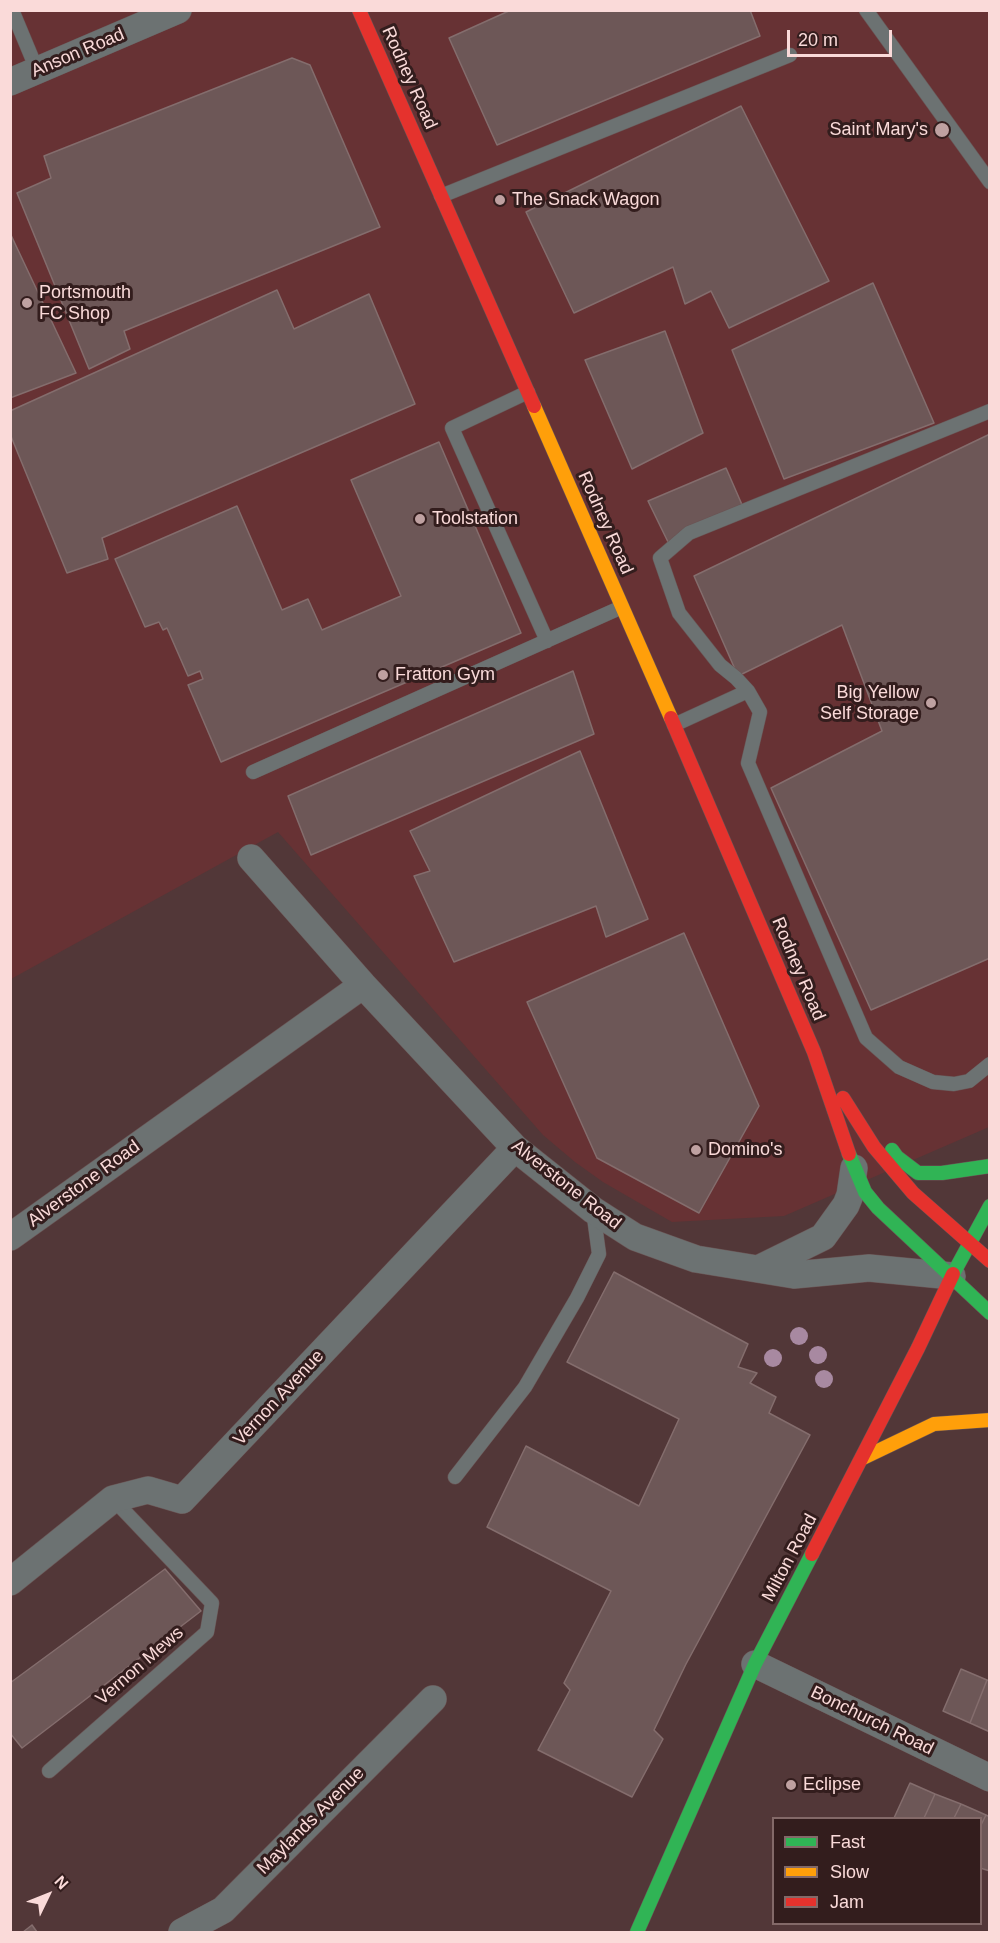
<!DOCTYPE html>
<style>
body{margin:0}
#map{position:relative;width:1000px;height:1943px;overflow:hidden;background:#523738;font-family:Helvetica,sans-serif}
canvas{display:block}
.frame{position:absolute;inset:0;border:12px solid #fadad9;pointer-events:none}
.legend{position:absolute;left:772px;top:1817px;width:210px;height:108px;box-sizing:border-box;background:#331d1d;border:2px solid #836968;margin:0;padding:8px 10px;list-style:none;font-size:18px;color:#fadad9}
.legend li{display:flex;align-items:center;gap:12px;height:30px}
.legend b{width:30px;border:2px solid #836968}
.north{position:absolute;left:18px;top:1865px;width:60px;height:60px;-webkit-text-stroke:4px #331d1d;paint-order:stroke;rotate:47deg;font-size:16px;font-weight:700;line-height:24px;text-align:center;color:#fadad9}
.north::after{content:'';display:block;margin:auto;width:21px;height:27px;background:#fadad9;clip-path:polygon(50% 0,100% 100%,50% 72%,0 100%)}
.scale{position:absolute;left:787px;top:30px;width:105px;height:27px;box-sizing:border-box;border:3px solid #fadad9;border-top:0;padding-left:8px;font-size:18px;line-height:21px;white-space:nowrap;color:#fadad9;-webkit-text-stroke:4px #331d1d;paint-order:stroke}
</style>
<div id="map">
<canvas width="1000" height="1943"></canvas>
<div class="frame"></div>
<ul class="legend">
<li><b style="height:8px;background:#30b455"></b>Fast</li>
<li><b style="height:8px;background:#ff9f0a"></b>Slow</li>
<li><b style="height:8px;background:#e5322d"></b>Jam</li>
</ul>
<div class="north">N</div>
<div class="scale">20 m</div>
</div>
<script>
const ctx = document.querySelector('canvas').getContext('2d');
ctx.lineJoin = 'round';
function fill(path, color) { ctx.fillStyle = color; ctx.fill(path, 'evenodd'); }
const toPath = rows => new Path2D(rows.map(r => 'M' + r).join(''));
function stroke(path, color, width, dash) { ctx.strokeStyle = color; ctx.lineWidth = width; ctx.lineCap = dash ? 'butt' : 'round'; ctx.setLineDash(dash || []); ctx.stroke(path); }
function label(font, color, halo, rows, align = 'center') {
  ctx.font = font + ' Helvetica,sans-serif'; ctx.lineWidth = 6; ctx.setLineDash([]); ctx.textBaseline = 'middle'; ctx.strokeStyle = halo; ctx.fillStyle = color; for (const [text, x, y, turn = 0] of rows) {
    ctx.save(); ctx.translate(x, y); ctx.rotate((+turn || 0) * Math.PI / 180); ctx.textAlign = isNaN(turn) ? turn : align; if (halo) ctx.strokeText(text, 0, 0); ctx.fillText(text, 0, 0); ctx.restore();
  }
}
const built = toPath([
 [11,11,989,11,989,1127,784,1216,672,1222,603,1182,575,1162,543,1135,278,832,11,979]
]);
const building = toPath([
 [511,10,750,10,760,36,497,145,449,38,511,10],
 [292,58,310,65,380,227,124,331,130,349,89,369,17,193,51,178,44,156,292,58],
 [741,106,829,281,729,328,711,291,685,304,673,267,574,313,526,212,741,106],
 [10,233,76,373,10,398,10,233],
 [873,283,934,423,784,479,732,350,873,283],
 [277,290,294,329,369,294,415,404,102,538,108,559,67,573,10,434,10,411,277,290],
 [665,331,703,433,632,469,585,360,665,331],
 [990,434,990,958,871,1010,771,788,882,731,842,625,738,676,694,576,990,434],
 [439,442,521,633,221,762,188,685,203,679,200,671,188,676,167,628,163,630,159,622,145,627,115,559,237,506,282,610,308,599,322,630,401,596,351,480,439,442],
 [726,468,743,507,668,542,648,501,726,468],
 [573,671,594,734,311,855,288,796,573,671],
 [580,751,648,919,606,937,596,906,454,962,414,876,430,871,410,831,580,751],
 [684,933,759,1106,699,1213,597,1158,527,1002,684,933],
 [614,1272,748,1344,738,1367,757,1373,750,1383,776,1397,769,1413,810,1435,686,1664,654,1730,663,1739,632,1797,538,1750,570,1690,564,1683,611,1591,487,1527,526,1446,639,1506,679,1419,567,1362,614,1272],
 [165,1569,201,1611,22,1748,10,1733,10,1683,165,1569],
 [961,1669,987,1680,970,1723,943,1711,961,1669],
 [987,1680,990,1681,990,1732,970,1723,987,1680],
 [910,1783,935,1794,924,1818,894,1818,910,1783],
 [935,1794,961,1804,954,1818,924,1818,935,1794],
 [961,1804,986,1815,980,1827,980,1818,954,1818,961,1804],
 [986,1815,990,1817,990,1871,980,1868,980,1827,986,1815],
 [32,1925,37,1932,23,1932,32,1925]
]);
const lane = toPath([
 [12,10,37,70],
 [866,10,990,182],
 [441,196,790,55],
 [528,392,452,428,547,641],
 [990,411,689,533,660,558,679,613,720,665,736,678,748,691,760,712,748,763,866,1038,899,1067,933,1082,954,1084,969,1081,990,1064],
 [674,725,748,691],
 [253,772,622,607],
 [455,1477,525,1387,577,1298,599,1254,593,1210],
 [49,1771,207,1632,212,1603,113,1499]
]);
const street = toPath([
 [10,82,178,10],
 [251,858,363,985,515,1148,593,1210,635,1237,696,1259,794,1275,869,1268,952,1276],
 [10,1237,363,985],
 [758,1269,823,1237,846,1205,850,1195,854,1168],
 [10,1582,113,1499,148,1490,182,1500,515,1148],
 [755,1664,990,1778],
 [182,1932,223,1910,433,1699]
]);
const fast = toPath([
 [892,1150,897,1157,918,1173,942,1173,990,1166],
 [849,1154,865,1192,878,1208,990,1313],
 [953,1274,990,1206],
 [637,1932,755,1664,812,1554]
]);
const slow = toPath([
 [534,406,671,718],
 [863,1458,934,1424,990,1420]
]);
const jam = toPath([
 [359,10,534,406],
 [671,718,814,1052,849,1154],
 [843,1098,874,1147,913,1193,990,1261],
 [812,1554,918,1348,953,1274]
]);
const trees = [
 [799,1336],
 [818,1355],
 [773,1358],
 [824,1379]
];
const markers = [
 [942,130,8,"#bfa1a1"],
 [500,200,6,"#bfa1a1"],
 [27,303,6,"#bfa1a1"],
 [420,519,6,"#bfa1a1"],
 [383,675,6,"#bfa1a1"],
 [931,703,6,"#bfa1a1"],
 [696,1150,6,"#bfa1a1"],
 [791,1785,6,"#bfa1a1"]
];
const streetNames = [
 ["Anson Road",78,53,-23],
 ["Rodney Road",409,78,66],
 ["Rodney Road",605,523,66],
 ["Rodney Road",798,969,67],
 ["Alverstone Road",84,1184,-36],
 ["Alverstone Road",566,1185,38],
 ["Vernon Avenue",279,1398,-47],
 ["Milton Road",790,1558,-62],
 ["Vernon Mews",140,1666,-41],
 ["Bonchurch Road",872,1721,26],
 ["Maylands Avenue",311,1821,-45]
];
const poiNames = [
 ["Saint Mary's",928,130,"right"],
 ["The Snack Wagon",512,200],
 ["Portsmouth",39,293],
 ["FC Shop",39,314],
 ["Toolstation",432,519],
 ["Fratton Gym",395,675],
 ["Big Yellow",919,693,"right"],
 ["Self Storage",919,714,"right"],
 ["Domino's",708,1150],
 ["Eclipse",803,1785]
];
fill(built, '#673234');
fill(building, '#6d5757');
stroke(building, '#846d6d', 1.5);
stroke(lane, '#6a5454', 15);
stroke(street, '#6a5454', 28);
stroke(fast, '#6a5454', 15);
stroke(slow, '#6a5454', 15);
stroke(jam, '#6a5454', 15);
stroke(lane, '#6c7272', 14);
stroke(street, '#6c7272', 27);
stroke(fast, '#30b455', 14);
stroke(slow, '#ff9f0a', 14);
stroke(jam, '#e5322d', 14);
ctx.fillStyle = '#a889a1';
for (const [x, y] of trees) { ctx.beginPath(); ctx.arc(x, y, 9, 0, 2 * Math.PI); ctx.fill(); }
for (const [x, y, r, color] of markers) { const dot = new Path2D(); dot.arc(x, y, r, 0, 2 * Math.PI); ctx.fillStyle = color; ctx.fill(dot); stroke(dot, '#331d1d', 2); }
label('18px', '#fadad9', '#331d1d', streetNames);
label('18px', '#fadad9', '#331d1d', poiNames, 'left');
</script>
